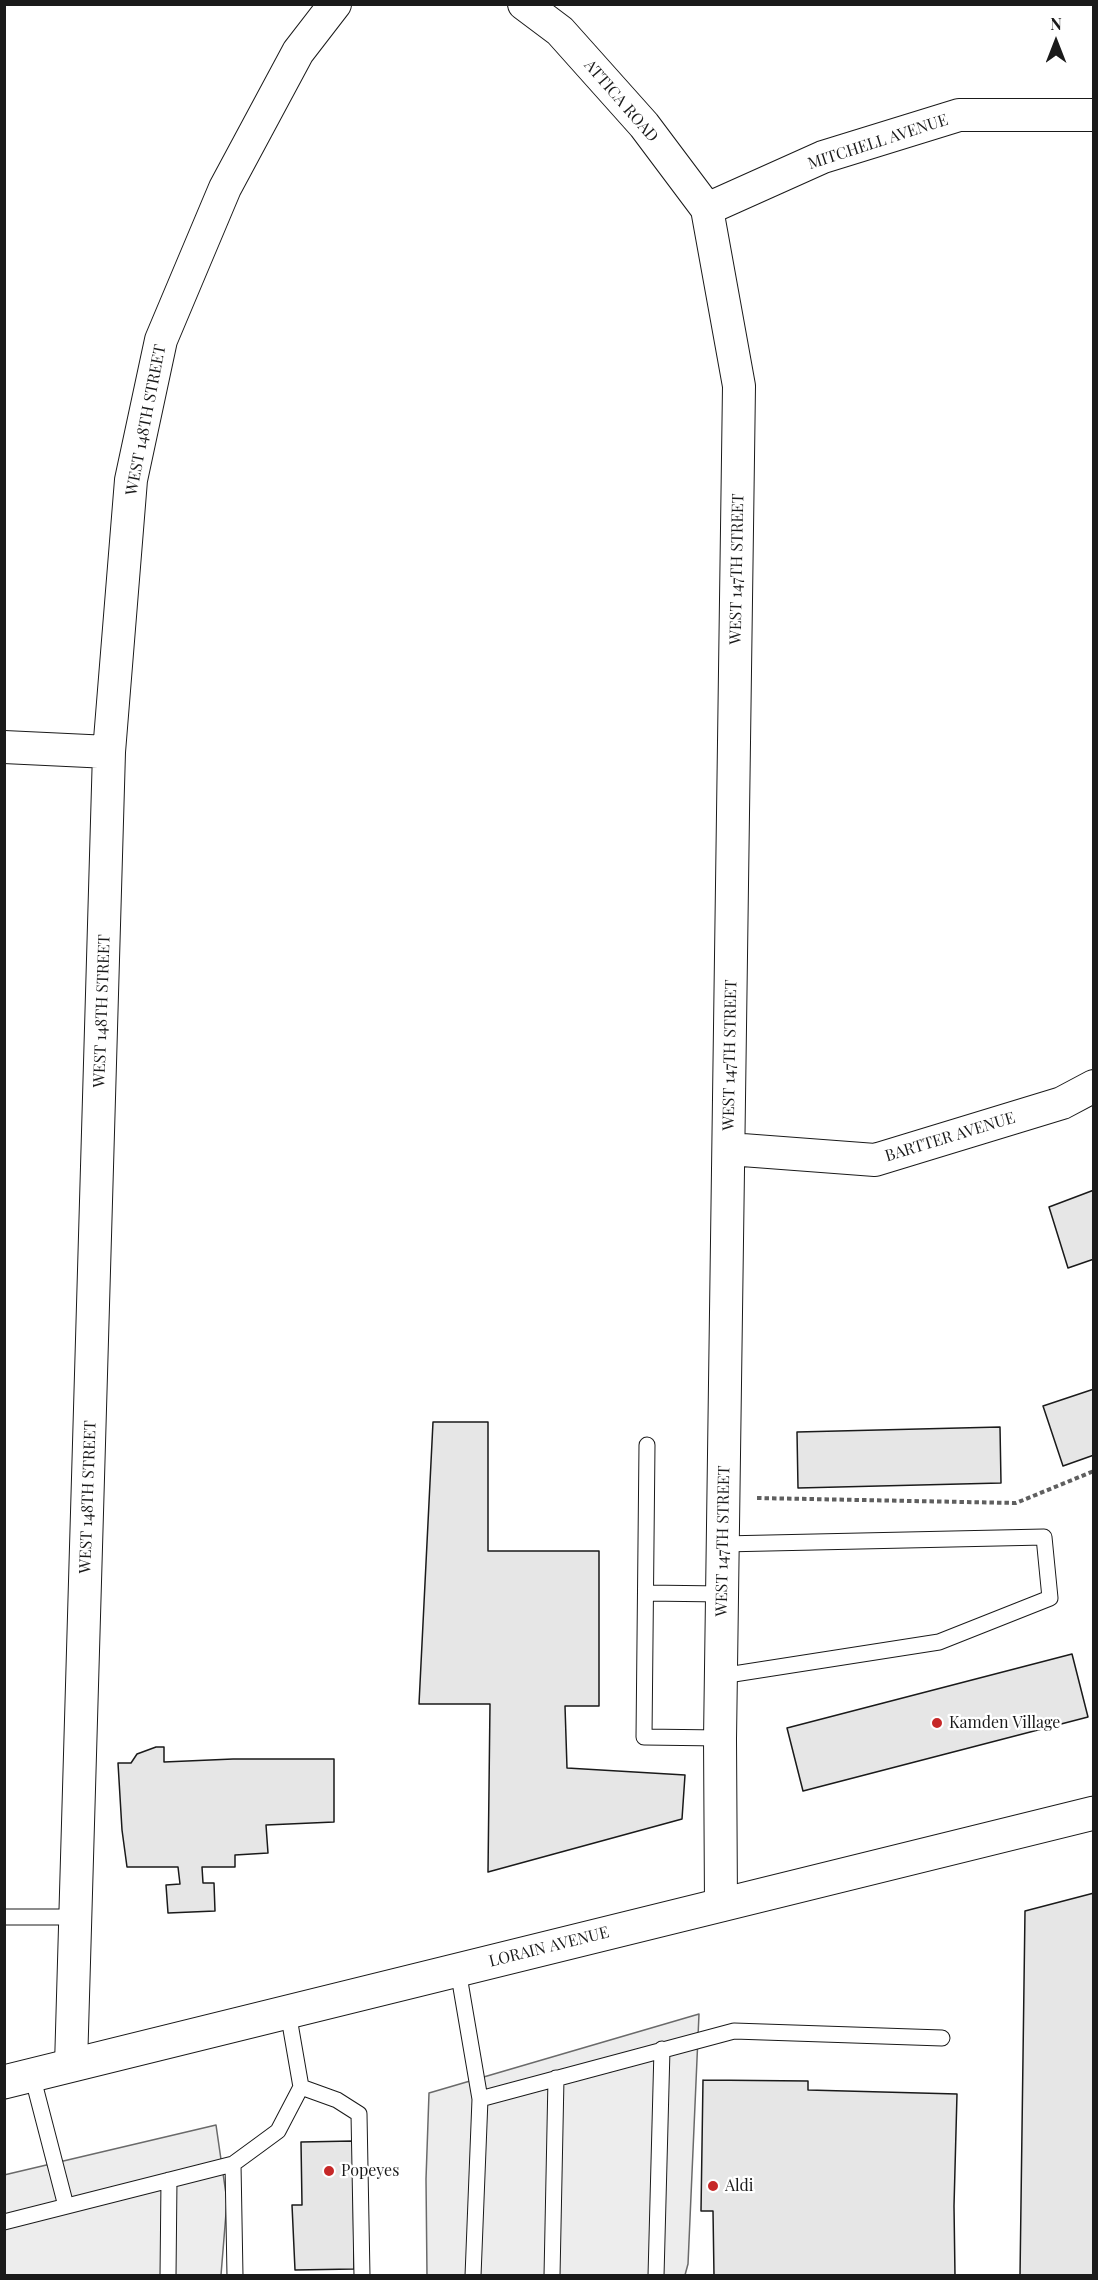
<!DOCTYPE html>
<style>
body{margin:0}
#map{position:relative;width:1098px;height:2280px;overflow:hidden;background:#fff;font-family:"Playfair Display",serif}
canvas{display:block}
.frame{position:absolute;inset:0;border:6px solid #1a1a1a;pointer-events:none}
.north{position:absolute;left:1026px;top:12px;width:60px;height:60px;-webkit-text-stroke:4px #fff;paint-order:stroke;rotate:0deg;font-size:16px;font-weight:700;line-height:24px;text-align:center;color:#1a1a1a}
.north::after{content:'';display:block;margin:auto;width:21px;height:27px;background:#1a1a1a;clip-path:polygon(50% 0,100% 100%,50% 72%,0 100%)}
</style>
<div id="map">
<canvas width="1098" height="2280"></canvas>
<div class="frame"></div>
<div class="north">N</div>
</div>
<script>
const ctx = document.querySelector('canvas').getContext('2d');
ctx.lineJoin = 'round';
function fill(path, color) { ctx.fillStyle = color; ctx.fill(path, 'evenodd'); }
const toPath = rows => new Path2D(rows.map(r => 'M' + r).join(''));
function stroke(path, color, width, dash) { ctx.strokeStyle = color; ctx.lineWidth = width; ctx.lineCap = dash ? 'butt' : 'round'; ctx.setLineDash(dash || []); ctx.stroke(path); }
function label(font, color, halo, rows, align = 'center') {
  ctx.font = font + ' "Playfair Display",serif'; ctx.lineWidth = 4.5; ctx.setLineDash([]); ctx.textBaseline = 'middle'; ctx.strokeStyle = halo; ctx.fillStyle = color; for (const [text, x, y, turn = 0] of rows) {
    ctx.save(); ctx.translate(x, y); ctx.rotate((+turn || 0) * Math.PI / 180); ctx.textAlign = isNaN(turn) ? turn : align; if (halo) ctx.strokeText(text, 0, 0); ctx.fillText(text, 0, 0); ctx.restore();
  }
}
const built = toPath([
 [699,2014,688,2264,685,2275,427,2276,426,2179,429,2093,699,2014],
 [216,2125,227,2201,221,2275,5,2275,4,2175,216,2125]
]);
const building = toPath([
 [1094,1190,1094,1259,1068,1268,1049,1207,1094,1190],
 [1094,1389,1094,1455,1063,1466,1043,1406,1094,1389],
 [433,1422,488,1422,488,1551,599,1551,599,1706,565,1706,567,1768,685,1775,682,1819,488,1872,490,1704,419,1704,433,1422],
 [1000,1427,1001,1483,798,1488,797,1432,1000,1427],
 [1072,1654,1088,1717,803,1791,787,1728,1072,1654],
 [156,1747,164,1747,164,1762,233,1759,334,1759,334,1822,266,1825,268,1853,235,1855,235,1867,202,1867,203,1883,214,1883,215,1911,168,1913,166,1885,180,1884,178,1867,127,1867,122,1830,118,1763,131,1763,137,1754,156,1747],
 [1094,1893,1094,2276,1020,2276,1025,1911,1094,1893],
 [703,2080,808,2081,808,2090,957,2094,954,2206,955,2276,714,2276,713,2211,701,2211,703,2080],
 [353,2141,354,2269,295,2270,292,2205,302,2205,301,2142,353,2141]
]);
const path = toPath([
 [757,1498,1016,1503,1094,1471]
]);
const lane = toPath([
 [647,1445,644,1737,720,1738],
 [646,1593,723,1594],
 [721,1676,939,1642,1050,1598,1044,1537,723,1544],
 [4,1917,76,1917],
 [458,1970,480,2099,473,2276],
 [32,2075,66,2206],
 [301,2087,337,2100,359,2114,362,2276],
 [480,2099,734,2031,942,2038],
 [233,2164,235,2276],
 [4,2222,233,2164,259,2145,278,2131,301,2087,288,2012],
 [168,2276,169,2180],
 [552,2276,556,2078],
 [656,2276,662,2049]
]);
const street = toPath([
 [524,4,560,31,644,125,707,209,739,386,720,1738,721,1905],
 [707,209,823,157,959,115,1094,115],
 [4,747,109,752],
 [729,1149,875,1160,1062,1103,1094,1086],
 [71,2065,109,752,131,480,161,340,225,188,298,52,335,4]
]);
const primary = toPath([
 [4,2082,1094,1813]
]);
const markers = [
 [937,1723,6,"#c62828"],
 [329,2171,6,"#c62828"],
 [713,2186,6,"#c62828"]
];
const streetNames = [
 ["ATTICA ROAD",621,101,49],
 ["MITCHELL AVENUE",878,142,-18],
 ["WEST 148TH STREET",146,420,-79],
 ["WEST 147TH STREET",737,569,-89],
 ["WEST 148TH STREET",102,1011,-88],
 ["WEST 147TH STREET",730,1055,-89],
 ["BARTTER AVENUE",950,1137,-17],
 ["WEST 148TH STREET",88,1497,-88],
 ["WEST 147TH STREET",723,1541,-89],
 ["LORAIN AVENUE",549,1947,-14]
];
const poiNames = [
 ["Kamden Village",949,1723],
 ["Popeyes",341,2171],
 ["Aldi",725,2186]
];
fill(built, '#ededed');
stroke(built, '#6a6a6a', 1.5);
fill(building, '#e6e6e6');
stroke(building, '#1a1a1a', 1.5);
stroke(lane, '#1a1a1a', 17);
stroke(street, '#1a1a1a', 34);
stroke(primary, '#1a1a1a', 35);
stroke(path, '#5f5f5f', 4, [4.5, 3]);
stroke(lane, '#fff', 15);
stroke(street, '#fff', 32);
stroke(primary, '#fff', 33);
for (const [x, y, r, color] of markers) { const dot = new Path2D(); dot.arc(x, y, r, 0, 2 * Math.PI); ctx.fillStyle = color; ctx.fill(dot); stroke(dot, '#fff', 2); }
label('16px', '#1a1a1a', '#fff', streetNames);
label('16px', '#1a1a1a', '#fff', poiNames, 'left');
</script>
